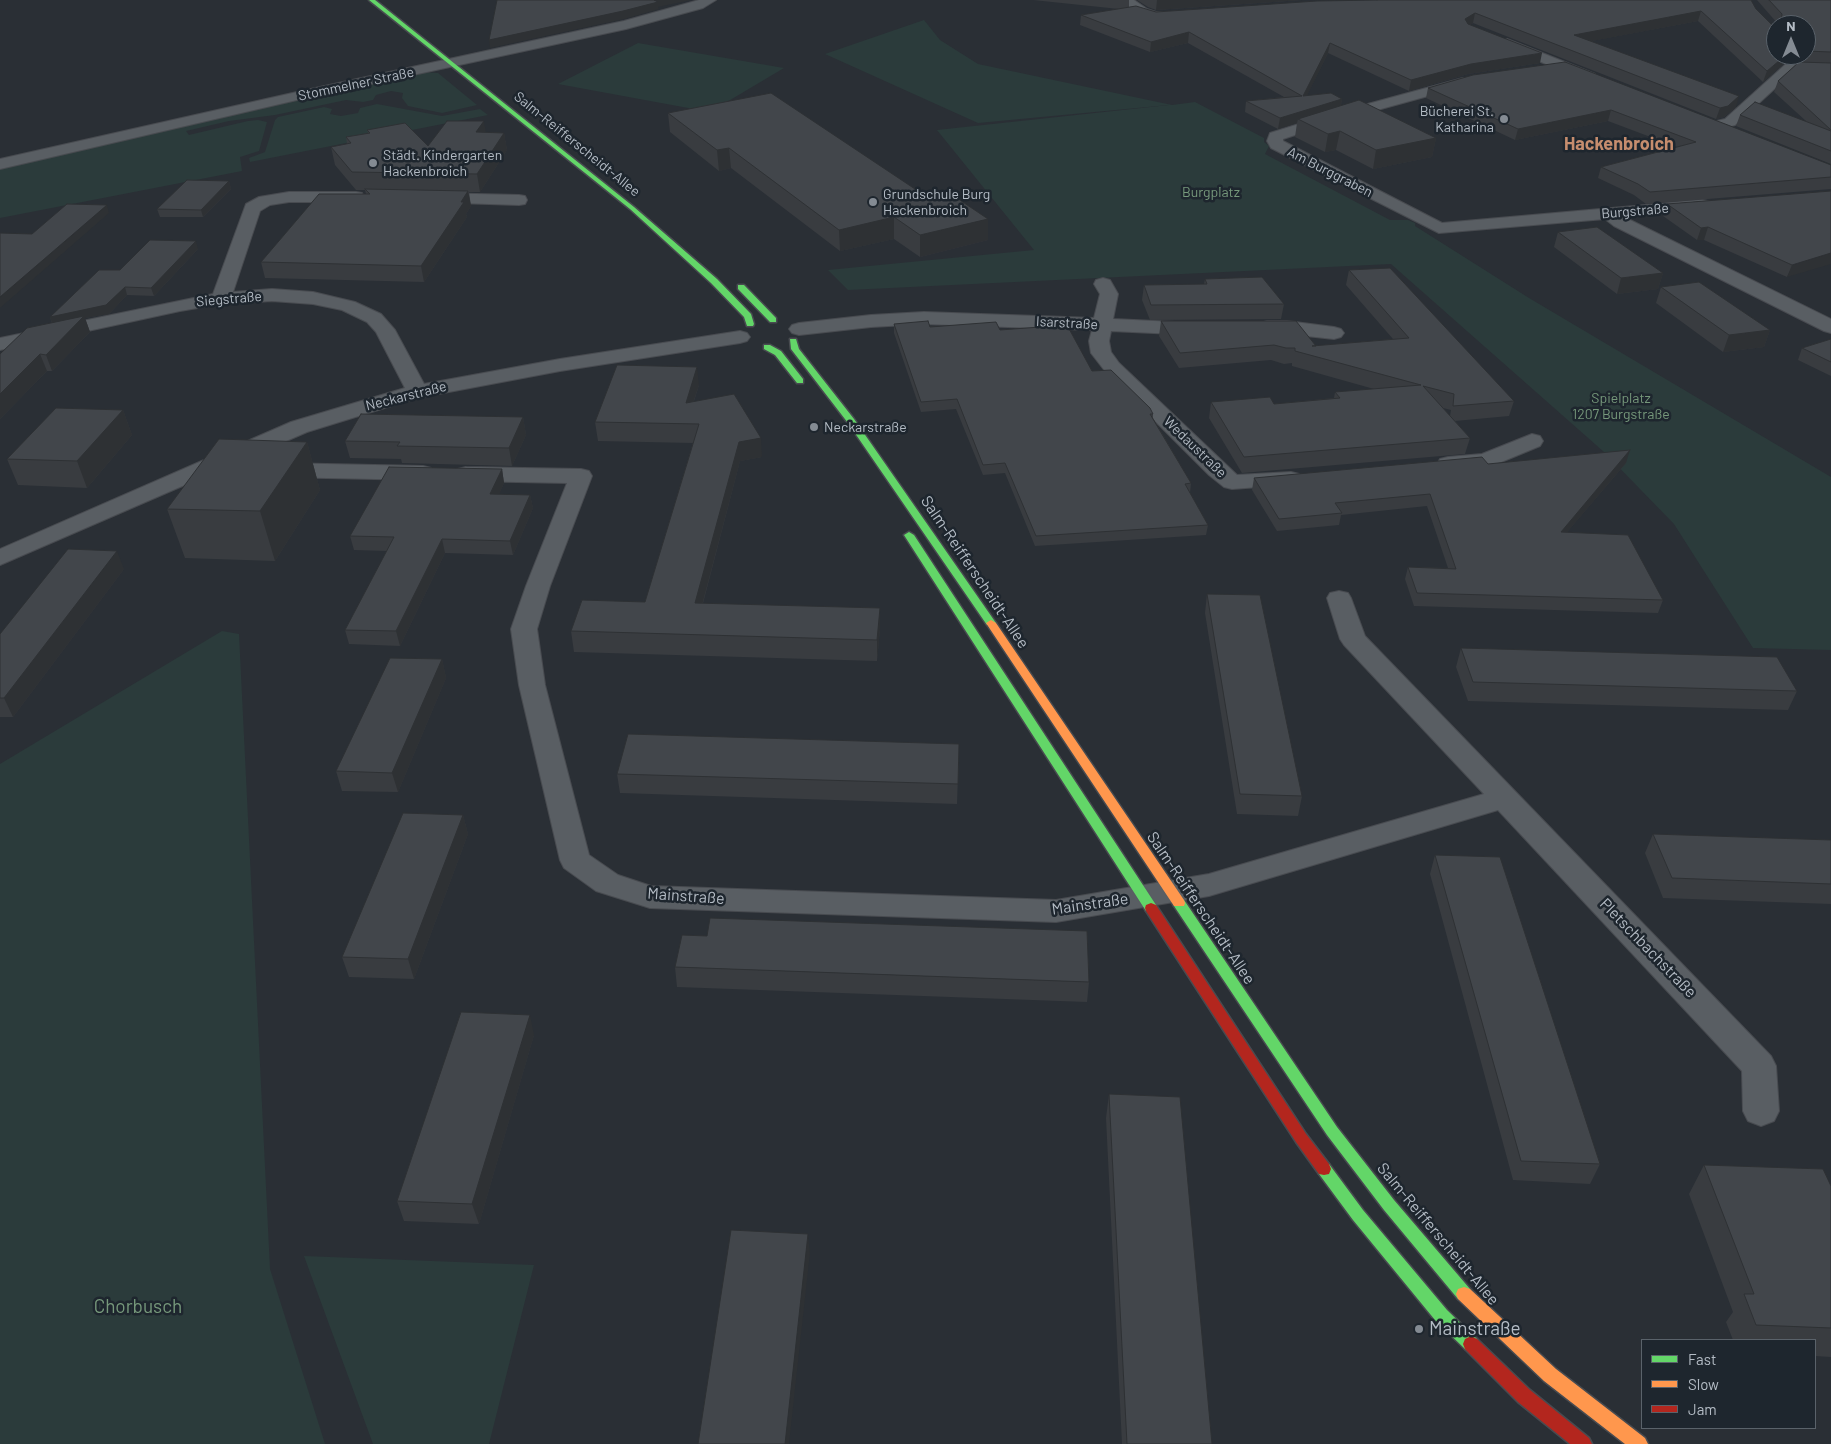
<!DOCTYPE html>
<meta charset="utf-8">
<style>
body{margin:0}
#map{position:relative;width:1831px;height:1444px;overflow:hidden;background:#2a2f35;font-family:Barlow,sans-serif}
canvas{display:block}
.legend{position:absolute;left:1641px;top:1339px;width:175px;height:90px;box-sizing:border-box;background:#1e262e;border:1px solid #5a626a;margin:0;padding:6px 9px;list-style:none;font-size:15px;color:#b4bcc5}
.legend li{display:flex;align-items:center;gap:10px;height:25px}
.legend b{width:25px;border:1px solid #5a626a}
.north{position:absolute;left:1766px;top:15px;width:50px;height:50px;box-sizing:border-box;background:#1e262e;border:1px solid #5a626a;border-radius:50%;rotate:0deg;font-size:14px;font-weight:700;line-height:20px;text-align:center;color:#b4bcc5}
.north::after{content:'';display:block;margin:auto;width:18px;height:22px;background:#848b93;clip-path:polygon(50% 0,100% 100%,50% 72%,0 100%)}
</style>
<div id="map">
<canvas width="1831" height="1444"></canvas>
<ul class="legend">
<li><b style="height:6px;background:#63d668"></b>Fast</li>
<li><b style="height:6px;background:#ff974d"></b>Slow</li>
<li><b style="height:6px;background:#b3261e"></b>Jam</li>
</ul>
<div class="north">N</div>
</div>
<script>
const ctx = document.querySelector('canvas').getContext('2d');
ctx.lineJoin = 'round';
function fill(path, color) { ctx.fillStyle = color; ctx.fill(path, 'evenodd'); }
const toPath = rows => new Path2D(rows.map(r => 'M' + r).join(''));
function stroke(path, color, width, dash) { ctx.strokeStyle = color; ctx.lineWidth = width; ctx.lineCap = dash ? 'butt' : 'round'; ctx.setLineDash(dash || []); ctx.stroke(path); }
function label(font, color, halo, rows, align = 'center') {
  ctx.font = font + ' Barlow,sans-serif'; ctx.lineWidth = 5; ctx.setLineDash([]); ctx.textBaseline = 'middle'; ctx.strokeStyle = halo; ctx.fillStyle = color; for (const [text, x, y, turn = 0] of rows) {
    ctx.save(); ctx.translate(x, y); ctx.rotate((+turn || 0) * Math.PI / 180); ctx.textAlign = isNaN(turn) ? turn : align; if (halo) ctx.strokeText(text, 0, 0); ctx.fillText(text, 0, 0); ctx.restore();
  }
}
const green = toPath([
 [924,20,940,40,978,64,1172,105,1195,102,1264,138,1264,142,1269,146,1265,154,1390,220,1408,220,1415,223,1415,226,1529,298,1831,477,1831,650,1753,648,1674,524,1604,452,1391,264,848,290,828,270,1034,250,937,130,1169,105,978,123,825,54],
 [638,43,784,68,710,112,558,84],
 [423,72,438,73,477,105,442,113,408,106,402,98,403,93,391,91,376,95,373,100,363,102,346,100,275,115,229,121,186,131,189,135,248,121,258,120,267,122,259,151,240,157,242,171,0,218,0,167,276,103],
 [377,104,442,116,480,109,488,115,250,162,249,158,265,152,275,120,278,117,324,107,332,109,330,114,341,116,358,113,360,108],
 [222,631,239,634,270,1269,325,1444,0,1444,0,764],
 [304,1256,534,1265,489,1444,373,1444]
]);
const street = toPath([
 [699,0,716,0,703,8,626,29,297,100,0,169,0,159,297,92,624,21,699,0],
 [1120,0,1134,0,1147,9,1156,12,1170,12,1177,16,1170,20,1150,19,1137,15,1120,0],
 [1507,39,1595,74,1597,77,1595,80,1585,80,1502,46,1500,43,1507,39],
 [1792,62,1831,64,1831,72,1795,70,1735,125,1714,131,1709,129,1706,126,1709,123,1725,119,1787,63,1792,62],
 [1463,78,1468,79,1470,82,1468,85,1341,120,1283,139,1283,141,1442,223,1702,200,1708,201,1710,205,1708,209,1702,210,1624,217,1831,319,1831,333,1824,331,1614,226,1605,219,1439,233,1271,148,1267,141,1270,133,1331,114,1463,78],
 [289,192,356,192,362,193,364,197,362,201,356,202,289,202,270,205,260,211,233,292,272,289,313,292,355,302,381,314,395,330,424,384,560,359,740,331,747,333,750,337,747,341,740,343,560,371,417,398,307,432,0,565,0,549,291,422,405,388,376,332,367,322,342,310,313,304,272,301,221,304,180,311,0,350,0,338,213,294,246,204,259,197,289,192],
 [434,193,519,195,525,196,527,200,525,204,519,205,428,202,426,198,428,194,434,193],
 [1103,278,1110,280,1118,294,1113,319,1196,323,1203,325,1206,329,1203,333,1196,335,1111,331,1109,341,1111,352,1119,363,1237,475,1291,472,1299,474,1302,479,1299,484,1232,489,1224,487,1209,475,1105,371,1091,353,1089,341,1092,330,924,324,871,327,799,335,792,333,789,329,792,325,799,323,871,315,924,312,1094,318,1100,294,1094,284,1096,280,1103,278],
 [1267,321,1287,321,1334,327,1341,329,1344,333,1341,337,1334,339,1260,331,1257,327,1260,323,1267,321],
 [1532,434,1540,436,1543,441,1540,446,1494,465,1448,471,1440,469,1437,464,1440,459,1448,457,1482,454,1532,434],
 [278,463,423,466,431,468,434,473,431,478,423,480,278,477,270,475,267,470,270,465,278,463],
 [466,467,581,469,589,471,592,476,550,586,537,629,545,685,589,855,618,875,651,886,1056,900,1209,874,1484,794,1344,645,1340,639,1327,598,1330,593,1339,591,1348,593,1351,598,1365,636,1771,1056,1776,1066,1779,1111,1774,1121,1761,1126,1748,1121,1743,1111,1742,1071,1498,810,1209,896,1056,922,650,908,596,891,564,868,560,860,519,685,511,629,526,586,567,483,466,481,458,479,455,474,458,469,466,467]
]);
const fast = toPath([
 [369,0,375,0,634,207,717,279,751,314,754,324,753,326,747,326,744,317,711,283,630,209,369,0],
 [738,285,744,285,776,318,776,322,770,322,738,289,738,285],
 [790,339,796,339,799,349,854,419,996,623,995,625,987,625,848,423,791,349,790,339],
 [764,345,770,345,781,351,803,379,803,383,797,383,775,355,764,349,764,345],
 [909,532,914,535,1156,905,1157,908,1156,911,1146,911,904,535,909,532],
 [1179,898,1184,900,1337,1127,1394,1200,1470,1289,1472,1294,1470,1299,1464,1301,1458,1299,1384,1210,1327,1135,1174,906,1173,903,1174,900,1179,898],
 [1324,1163,1329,1164,1363,1210,1447,1310,1477,1339,1479,1344,1477,1349,1471,1352,1465,1349,1435,1320,1353,1220,1319,1174,1317,1169,1319,1164,1324,1163]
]);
const slow = toPath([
 [991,620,996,623,1184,900,1185,903,1184,906,1174,906,986,623,991,620],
 [1464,1287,1470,1289,1556,1369,1645,1438,1648,1444,1625,1444,1544,1381,1458,1299,1456,1294,1458,1289,1464,1287]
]);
const jam = toPath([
 [1151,903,1156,905,1306,1134,1329,1164,1331,1169,1329,1174,1324,1175,1319,1174,1296,1142,1146,911,1145,908,1146,905,1151,903],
 [1471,1336,1477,1339,1530,1390,1589,1438,1592,1444,1570,1444,1518,1402,1465,1349,1463,1344,1465,1339,1471,1336]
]);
const wall = toPath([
 [1033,0,1129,0,1129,7,1156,12,1751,0,1776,55,1806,55,1806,25,1778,25,1778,24,1757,0,1831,0,1831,164,1736,126,1740,115,1806,121,1774,92,1778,81,1799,62,1787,61,1763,82,1698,21,1591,41,1736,107,1724,117,1716,119,1473,23,1470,25,1540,63,1468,74,1409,91,1328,53,1307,95,1342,99,1341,105,1436,138,1432,157,1373,169,1336,150,1325,152,1295,137,1297,123,1278,129,1245,112,1246,101,1284,97,1188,43,1150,52,1080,25,1081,15,1119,9],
 [1137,0,1302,0,1156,10,1148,7],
 [1473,75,1831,165,1831,189,1646,204,1634,195,1598,178,1601,167,1677,147,1608,121,1515,140,1426,98,1428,88],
 [668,113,988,240,920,257,894,239,840,251,731,168,719,171,670,132],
 [367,130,428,146,485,132,504,133,507,150,480,192,469,192,471,206,466,214,467,217,424,282,265,278,261,262,366,194,365,190,356,190,335,165,331,147,347,144,346,137,368,133],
 [229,181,231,189,203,217,160,217,157,209],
 [1831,191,1787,277,1704,240,1697,240,1663,216,1667,204],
 [1558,232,1663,273,1658,289,1617,294,1554,247],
 [198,249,154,296,127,295,109,314,85,318,90,332,52,371,47,371,0,419,0,354,52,323,50,317,120,270],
 [1349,270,1514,401,1509,416,1455,421,1470,438,1465,454,1242,473,1209,418,1211,402,1274,404,1334,398,1335,392,1374,389,1292,366,1292,363,1284,364,1271,360,1179,368,1159,336,1161,321,1316,346,1393,339,1346,285],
 [1443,408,1451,410,1450,416],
 [1205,279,1284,304,1281,319,1150,320,1142,300,1144,285,1204,284],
 [1661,287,1770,330,1764,347,1723,352,1656,303],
 [894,324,1000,330,1092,371,1153,414,1153,418,1191,483,1190,493,1208,525,1206,535,1035,546,1005,473,983,475,956,409,921,412,894,333],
 [1831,339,1831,376,1798,360,1802,348],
 [699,385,694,401,762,457,740,461,703,603,880,629,877,661,574,652,571,631,645,602,693,443,598,441,595,422],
 [123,410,132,435,87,488,18,485,7,459],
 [523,417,526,435,512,466,402,463,401,459,350,458,345,441],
 [307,442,320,490,275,561,185,558,167,509],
 [1626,463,1567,532,1663,600,1658,613,1414,606,1405,579,1408,567,1448,568,1427,506,1341,515,1339,525,1277,531,1252,490,1254,478,1488,464],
 [502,469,504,483,499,494,530,495,533,508,513,555,445,553,400,646,349,644,345,630,387,551,354,550,350,536],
 [124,569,13,717,0,717,0,634],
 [1207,594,1302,796,1298,816,1237,814,1205,613],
 [1461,648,1797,691,1788,710,1468,701,1456,667],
 [442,659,446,678,398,792,342,791,336,771],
 [959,744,957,804,620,793,617,774],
 [463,815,468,834,414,979,349,977,342,957],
 [1653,834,1831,840,1831,904,1663,898,1645,853],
 [1435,855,1600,1164,1590,1184,1513,1180,1430,874],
 [675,967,1089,982,1087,1002,677,987],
 [534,1035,479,1224,404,1221,397,1201],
 [1109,1094,1212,1444,1122,1444,1106,1118],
 [1704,1165,1831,1186,1831,1357,1815,1356,1815,1340,1733,1340,1726,1322,1733,1312,1689,1194]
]);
const shadedWall = toPath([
 [656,0,691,0,658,7,659,9,624,19,490,48,489,40],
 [1157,0,1302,0,1156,10],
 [1701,11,1698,21,1571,45,1574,35],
 [1475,13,1473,23,1463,29,1465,19],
 [1189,32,1188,43,1150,52,1151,42],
 [1330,43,1328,53,1302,106,1303,96],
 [1542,53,1540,63,1468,74,1409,91,1411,80,1471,64],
 [1786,55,1789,55,1787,61,1763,82,1767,71],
 [1739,96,1736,107,1724,117,1716,119,1720,108],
 [1342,99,1340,110,1298,119,1297,123,1278,129,1280,118],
 [1611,110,1608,121,1515,140,1518,129],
 [484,121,487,139,476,132],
 [1340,131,1336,150,1325,152,1328,134],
 [504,133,507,150,480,192,477,174],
 [1436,138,1432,157,1373,169,1376,150],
 [729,148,731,168,719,171,717,150],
 [229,181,231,189,203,217,201,210],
 [468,191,471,206,466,214,467,217,424,282,421,266],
 [107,205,109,213,0,308,0,297],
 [894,217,894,239,840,251,839,230],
 [988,219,988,240,920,257,920,235],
 [1708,227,1704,240,1697,240,1701,228],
 [196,241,198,249,154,296,151,288],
 [1831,253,1831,264,1787,277,1792,265],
 [1663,273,1658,289,1617,294,1621,278],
 [125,287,127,295,109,314,85,318,90,332,52,371,46,355,53,325,50,317],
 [1770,330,1764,347,1723,352,1729,335],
 [40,354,47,371,0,419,0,394],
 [697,367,699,385,687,421,686,403],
 [123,410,132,435,87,488,77,461],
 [523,417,526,435,512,466,509,448],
 [761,438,762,457,740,461,697,624,695,603,739,442],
 [307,442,320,490,275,561,260,511],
 [1630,450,1626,463,1557,544,1561,532],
 [502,469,504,483,493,508,490,494],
 [530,495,533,508,513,555,510,541],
 [442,539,445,553,400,646,396,631],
 [117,551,124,569,13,717,4,698],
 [880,608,880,629,877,661,877,640],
 [442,659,446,678,398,792,392,773],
 [463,815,468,834,414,979,408,959],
 [530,1015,534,1035,479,1224,472,1204],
 [808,1234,810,1253,789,1444,785,1444]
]);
const building = toPath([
 [497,0,656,0,654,0,658,2,623,11,489,40,497,0],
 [1377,0,1751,0,1756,9,1773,26,1776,27,1776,55,1786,55,1767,71,1701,11,1574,35,1739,96,1728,106,1720,108,1475,13,1465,19,1468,24,1542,53,1471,64,1411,80,1330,43,1303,96,1331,93,1342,99,1280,118,1246,101,1302,96,1189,32,1151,42,1081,15,1136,6,1156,12,1317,1,1377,0],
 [1769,0,1831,0,1831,52,1806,51,1806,25,1781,25,1782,14,1769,0],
 [1565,62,1831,165,1831,177,1650,192,1638,184,1601,167,1696,142,1611,110,1518,129,1428,88,1473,75,1565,62],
 [1799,62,1831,63,1831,130,1778,81,1799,62],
 [771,93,927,197,948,192,988,219,920,235,894,217,839,230,729,148,717,150,668,113,771,93],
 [1359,100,1436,138,1376,150,1340,131,1328,134,1298,119,1359,100],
 [1755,102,1831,131,1831,151,1740,115,1755,102],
 [447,121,484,121,476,132,504,133,477,174,352,172,331,147,351,143,346,137,370,133,367,130,405,123,428,146,447,121],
 [187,180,229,181,201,210,157,209,187,180],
 [365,189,468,191,461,202,464,202,421,266,261,262,319,194,370,194,365,189],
 [1831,191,1831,253,1792,265,1708,227,1701,228,1667,204,1831,191],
 [67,204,107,205,0,297,0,233,32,234,67,204],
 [1597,227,1663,273,1621,278,1558,232,1597,227],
 [150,240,196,241,151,288,125,287,106,305,50,317,99,270,120,270,150,240],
 [1390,268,1514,401,1453,406,1454,394,1423,386,1470,438,1244,457,1211,402,1270,397,1274,404,1340,398,1335,392,1421,385,1295,351,1295,348,1286,348,1274,345,1180,353,1161,321,1296,321,1316,346,1312,346,1409,338,1349,270,1390,268],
 [1262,277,1284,304,1151,305,1144,285,1207,284,1205,279,1262,277],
 [1699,282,1770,330,1729,335,1661,287,1699,282],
 [84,316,46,355,40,354,0,394,0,354,27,328,84,316],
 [928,321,930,327,996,322,1000,330,1067,325,1092,371,1111,370,1150,408,1153,414,1150,414,1191,483,1185,484,1208,525,1036,536,1005,463,983,465,957,399,921,402,894,324,928,321],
 [1831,339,1831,362,1802,348,1831,339],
 [617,365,697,367,686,403,734,394,761,438,739,442,695,603,880,608,877,640,571,631,582,600,645,602,699,424,595,422,617,365],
 [56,408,123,410,77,461,7,459,56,408],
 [361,414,523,417,509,448,397,446,400,442,345,441,361,414],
 [219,439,307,442,260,511,167,509,219,439],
 [1630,450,1561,532,1628,535,1663,600,1417,593,1408,567,1456,569,1430,494,1335,503,1342,513,1279,519,1254,478,1482,457,1488,464,1630,450],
 [389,467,502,469,490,494,530,495,510,541,442,539,396,631,345,630,394,537,350,536,389,467],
 [68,549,117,551,4,698,0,698,0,634,68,549],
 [1207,594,1260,595,1302,796,1240,794,1207,594],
 [1461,648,1777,657,1797,691,1473,682,1461,648],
 [390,658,442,659,392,773,336,771,390,658],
 [628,734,959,744,958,784,617,774,628,734],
 [403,813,463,815,408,959,342,957,403,813],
 [1653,834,1831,840,1831,884,1672,878,1653,834],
 [1435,855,1500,857,1600,1164,1521,1161,1435,855],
 [710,918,1087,931,1089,982,675,967,682,935,707,936,710,918],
 [461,1012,530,1015,472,1204,397,1201,461,1012],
 [1109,1094,1180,1097,1212,1444,1127,1444,1109,1094],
 [1704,1165,1823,1169,1831,1186,1831,1328,1756,1325,1744,1294,1754,1294,1704,1165],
 [731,1230,808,1234,785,1444,698,1444,731,1230]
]);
const markers = [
 [1504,119,5,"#848b93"],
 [373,163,5,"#848b93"],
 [873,202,5,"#848b93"],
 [814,427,5,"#848b93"],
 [1419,1329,5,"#848b93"]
];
const farStreetnames = [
 ["Stommelner Straße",356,84,-12],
 ["Salm-Reifferscheidt-Allee",577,144,39],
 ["Am Burggraben",1330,172,27],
 ["Burgstraße",1635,211,-5],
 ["Siegstraße",229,299,-5],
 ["Isarstraße",1067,323,3],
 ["Neckarstraße",406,396,-14],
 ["Wedaustraße",1195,447,44]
];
const farPoinames = [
 ["Bücherei St.",1494,111,"right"],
 ["Katharina",1494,127,"right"],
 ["Städt. Kindergarten",383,155],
 ["Hackenbroich",383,171],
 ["Grundschule Burg",883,194],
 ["Hackenbroich",883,210],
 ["Neckarstraße",824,427]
];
const farParknames = [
 ["Burgplatz",1211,192],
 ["Spielplatz",1621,398],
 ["1207 Burgstraße",1621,414]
];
const streetNames = [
 ["Salm-Reifferscheidt-Allee",975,572,56],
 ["Mainstraße",686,896,4],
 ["Mainstraße",1090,904,-8],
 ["Salm-Reifferscheidt-Allee",1201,908,56],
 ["Pletschbachstraße",1648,948,46],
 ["Salm-Reifferscheidt-Allee",1438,1234,50]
];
const farDistrictnames = [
 ["Hackenbroich",1619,144]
];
const nearParknames = [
 ["Chorbusch",138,1307]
];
const nearPoinames = [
 ["Mainstraße",1429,1329]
];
fill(green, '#2b3b3b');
stroke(street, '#484b50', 2);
stroke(fast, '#484b50', 3);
stroke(slow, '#484b50', 3);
stroke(jam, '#484b50', 3);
fill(street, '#595e63');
fill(fast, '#63d668');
fill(slow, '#ff974d');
fill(jam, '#b3261e');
fill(wall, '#393c40');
fill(shadedWall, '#2e3134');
fill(building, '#42464b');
stroke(building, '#2e3134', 1);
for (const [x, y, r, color] of markers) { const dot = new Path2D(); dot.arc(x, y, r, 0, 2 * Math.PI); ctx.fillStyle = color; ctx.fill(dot); stroke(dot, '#1e262e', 2); }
label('14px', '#b4bcc5', '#1e262e', farStreetnames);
label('14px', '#b4bcc5', '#1e262e', farPoinames, 'left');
label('14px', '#76987b', '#1e262e', farParknames);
label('16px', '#b4bcc5', '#1e262e', streetNames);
label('bold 18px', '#c68d6e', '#1e262e', farDistrictnames);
label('19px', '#76987b', '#1e262e', nearParknames);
label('19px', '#b4bcc5', '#1e262e', nearPoinames, 'left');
</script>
